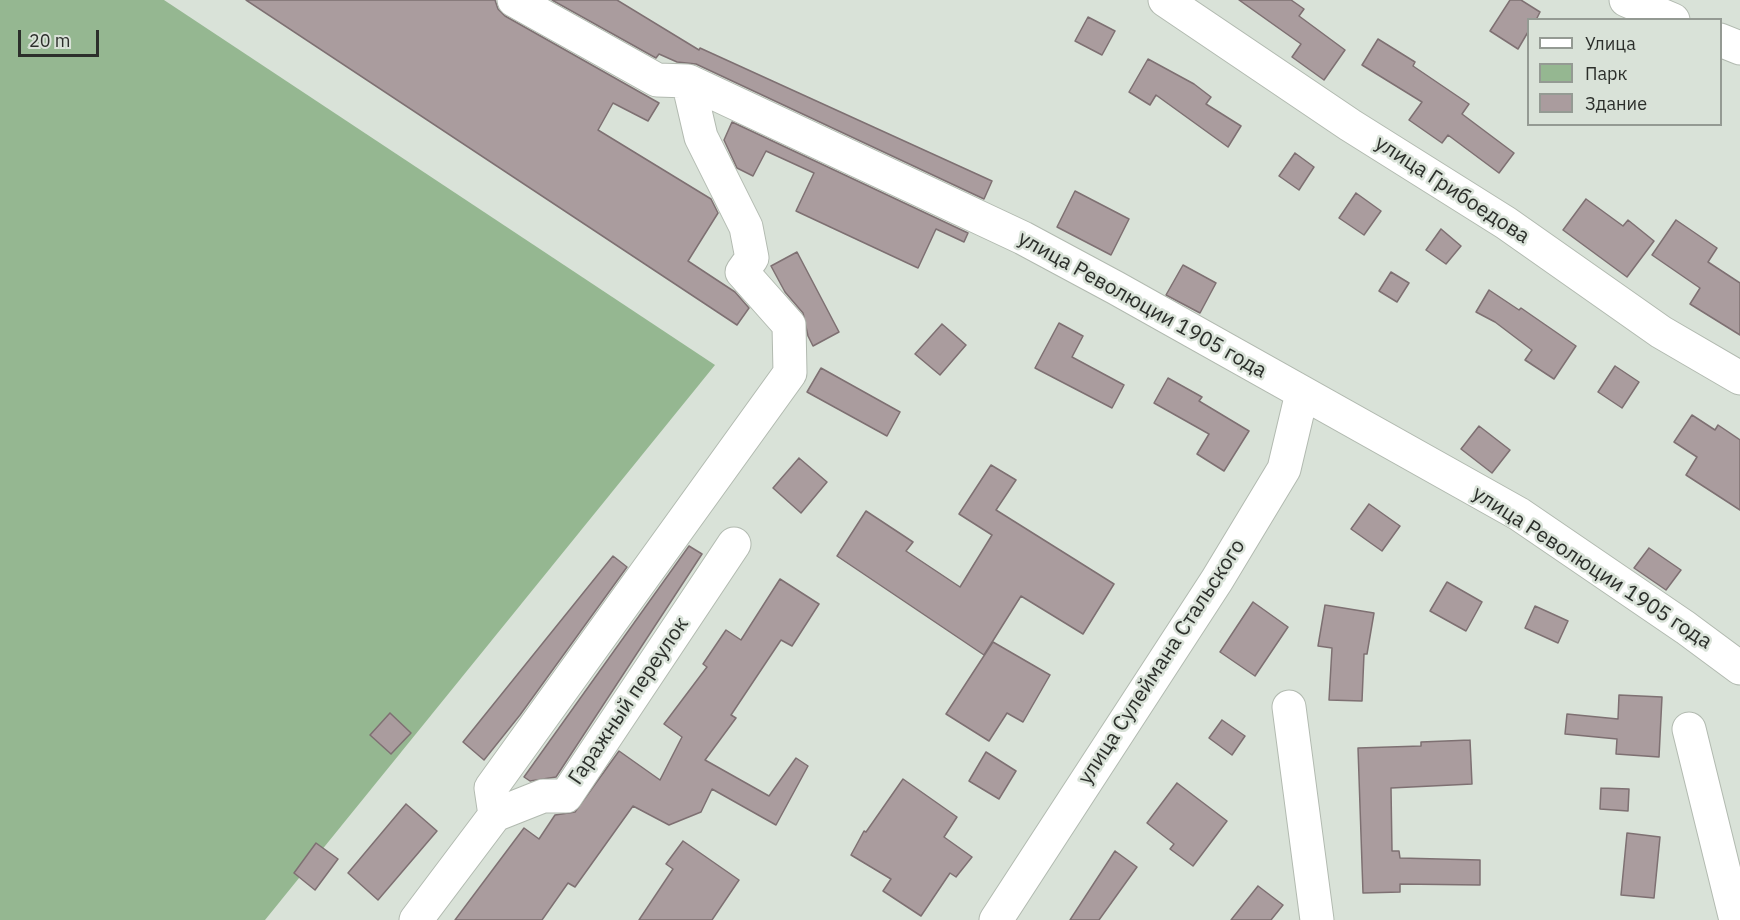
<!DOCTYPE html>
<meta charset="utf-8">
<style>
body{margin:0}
#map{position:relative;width:1740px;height:920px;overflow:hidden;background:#d9e2d8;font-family:"IBM Plex Sans",sans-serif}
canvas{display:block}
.legend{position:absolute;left:1527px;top:18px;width:195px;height:108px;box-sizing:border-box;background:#d9e2d8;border:2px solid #949a93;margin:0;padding:8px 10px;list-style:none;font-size:18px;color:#2c2f2b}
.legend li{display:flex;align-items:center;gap:12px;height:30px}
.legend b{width:30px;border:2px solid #949a93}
.scale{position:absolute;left:18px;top:30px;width:81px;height:27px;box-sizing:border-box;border:3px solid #2c2f2b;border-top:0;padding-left:8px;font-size:18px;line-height:21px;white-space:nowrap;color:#2c2f2b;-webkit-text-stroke:4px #d9e2d8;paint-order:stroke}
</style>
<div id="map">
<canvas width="1740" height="920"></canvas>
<ul class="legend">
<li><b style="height:8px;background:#fff"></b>Улица</li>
<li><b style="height:16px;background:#95b791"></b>Парк</li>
<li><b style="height:16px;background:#aa9c9e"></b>Здание</li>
</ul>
<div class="scale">20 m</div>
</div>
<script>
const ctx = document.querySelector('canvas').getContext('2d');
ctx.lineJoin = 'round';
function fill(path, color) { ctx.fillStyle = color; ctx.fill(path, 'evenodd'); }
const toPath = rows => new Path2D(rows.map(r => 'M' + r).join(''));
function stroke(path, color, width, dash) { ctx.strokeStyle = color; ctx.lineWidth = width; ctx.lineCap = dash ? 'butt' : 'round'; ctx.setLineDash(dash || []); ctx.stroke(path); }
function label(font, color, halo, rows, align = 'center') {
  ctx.font = font + ' "IBM Plex Sans",sans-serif'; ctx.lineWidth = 5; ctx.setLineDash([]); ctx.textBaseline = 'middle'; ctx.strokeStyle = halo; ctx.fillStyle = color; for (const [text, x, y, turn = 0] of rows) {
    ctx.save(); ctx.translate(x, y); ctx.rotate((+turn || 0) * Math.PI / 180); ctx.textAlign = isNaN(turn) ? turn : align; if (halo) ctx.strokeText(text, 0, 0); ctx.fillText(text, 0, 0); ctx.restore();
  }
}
const green = toPath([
 [0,0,164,0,715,365,265,920,0,920]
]);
const building = toPath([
 [246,0,495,0,498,9,505,16,659,103,648,121,613,103,598,130,711,199,718,213,688,261,735,292,749,308,737,325,246,0],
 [552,0,617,0,699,50,700,48,992,181,984,199,696,64,677,62,659,54,656,58,552,0],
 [1239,0,1291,0,1304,9,1299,16,1345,50,1324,80,1292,57,1301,44,1239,0],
 [1510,0,1521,0,1540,12,1536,20,1528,20,1528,32,1518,49,1490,31,1510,0],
 [1088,17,1115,31,1102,55,1075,41,1088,17],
 [1378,39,1415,62,1413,66,1469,104,1462,114,1514,153,1499,173,1448,135,1442,143,1409,120,1422,102,1362,65,1378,39],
 [1148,59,1194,84,1211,97,1206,104,1241,126,1228,147,1156,95,1150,105,1129,92,1148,59],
 [732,122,968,233,964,242,936,229,918,268,796,211,814,173,766,151,753,176,737,168,724,140,732,122],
 [1295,153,1314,167,1299,190,1279,176,1295,153],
 [1075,191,1129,219,1111,255,1057,227,1075,191],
 [1356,193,1381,211,1364,235,1339,218,1356,193],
 [1586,199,1623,226,1628,220,1654,241,1627,277,1563,230,1586,199],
 [1676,220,1717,248,1708,262,1740,283,1740,335,1690,304,1700,288,1652,255,1676,220],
 [1441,229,1461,246,1446,264,1426,250,1441,229],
 [797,252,839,332,813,346,808,336,803,313,785,292,771,266,797,252],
 [1183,265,1216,283,1200,313,1166,295,1183,265],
 [1391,272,1409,283,1397,302,1379,291,1391,272],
 [1489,290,1519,310,1521,308,1576,346,1554,379,1525,360,1532,350,1495,322,1476,312,1489,290],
 [1059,323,1083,336,1072,357,1124,385,1112,408,1035,368,1059,323],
 [942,324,966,345,940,375,915,354,942,324],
 [1615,366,1639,382,1622,408,1598,392,1615,366],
 [821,368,900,412,887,436,807,392,821,368],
 [1168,378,1202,397,1199,401,1249,431,1224,471,1197,454,1209,434,1154,403,1168,378],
 [1692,415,1715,430,1718,425,1740,440,1740,510,1686,475,1697,457,1674,442,1692,415],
 [1479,426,1510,450,1492,473,1461,449,1479,426],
 [799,458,827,482,801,513,773,488,799,458],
 [991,465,1016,480,996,510,1114,584,1083,634,1021,596,984,655,837,556,866,511,913,542,906,551,960,587,992,535,959,514,991,465],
 [1369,504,1400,526,1382,551,1351,529,1369,504],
 [689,546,702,554,556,777,530,781,524,777,689,546],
 [1649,548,1681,570,1666,590,1634,568,1649,548],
 [613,556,627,567,520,715,484,760,463,742,613,556],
 [780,579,819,604,792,646,781,640,731,715,736,718,705,760,769,796,796,758,808,766,776,825,712,789,701,812,669,825,633,806,575,887,568,883,542,920,455,920,524,828,539,839,555,815,575,812,619,751,660,780,682,737,664,724,707,667,703,664,726,630,741,640,780,579],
 [1447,582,1482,602,1466,631,1430,611,1447,582],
 [1253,602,1288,627,1255,676,1220,652,1253,602],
 [1325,605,1374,613,1367,654,1364,654,1362,701,1329,700,1332,648,1318,646,1325,605],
 [1535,606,1568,621,1558,643,1525,628,1535,606],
 [993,642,1050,675,1023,722,1007,713,989,741,946,714,993,642],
 [1619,695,1662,697,1659,757,1616,754,1617,739,1565,734,1567,714,1618,719,1619,695],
 [390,713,411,733,391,754,370,735,390,713],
 [1222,720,1245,736,1232,755,1209,738,1222,720],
 [1470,740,1472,784,1391,788,1392,851,1399,851,1400,858,1480,860,1480,885,1400,884,1400,892,1363,893,1358,748,1421,746,1421,742,1470,740],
 [986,752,1016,771,999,799,969,781,986,752],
 [903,779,957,817,944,837,972,857,956,877,950,873,921,916,883,891,891,879,851,855,864,831,866,832,903,779],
 [1177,783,1227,821,1193,866,1170,849,1174,844,1147,823,1177,783],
 [1601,788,1629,789,1628,811,1600,809,1601,788],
 [406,804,437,831,378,900,348,873,406,804],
 [1627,833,1660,837,1654,898,1621,895,1627,833],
 [683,841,739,880,712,920,639,920,673,869,666,864,683,841],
 [316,843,338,859,315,890,294,873,316,843],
 [1115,851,1137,867,1099,920,1070,920,1115,851],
 [1258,886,1283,905,1271,920,1231,920,1258,886]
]);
const minor = toPath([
 [514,0,657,80,688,81,1023,238,1116,288,1519,514,1686,628,1740,668],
 [1165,0,1350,125,1506,223,1661,332,1740,378],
 [1626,0,1673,20],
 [1720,40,1740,48],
 [1289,707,1317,920],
 [1689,729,1736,920],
 [495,815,491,788,790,373,789,325,742,272,752,258,746,227,701,137,688,81],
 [495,815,543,796,566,796,734,544],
 [416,920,495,815],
 [996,920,1217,580,1284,469,1302,393]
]);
const streetNames = [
 ["улица Грибоедова",1452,190,33],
 ["улица Революции 1905 года",1142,305,29],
 ["улица Революции 1905 года",1592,568,33],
 ["улица Сулеймана Стальского",1162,662,-57],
 ["Гаражный переулок",629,701,-56]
];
fill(green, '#95b791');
fill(building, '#aa9c9e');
stroke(building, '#7e7072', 1.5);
stroke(minor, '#b2bab0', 35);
stroke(minor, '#fff', 33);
label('21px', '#2c2f2b', '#d9e2d8', streetNames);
</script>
